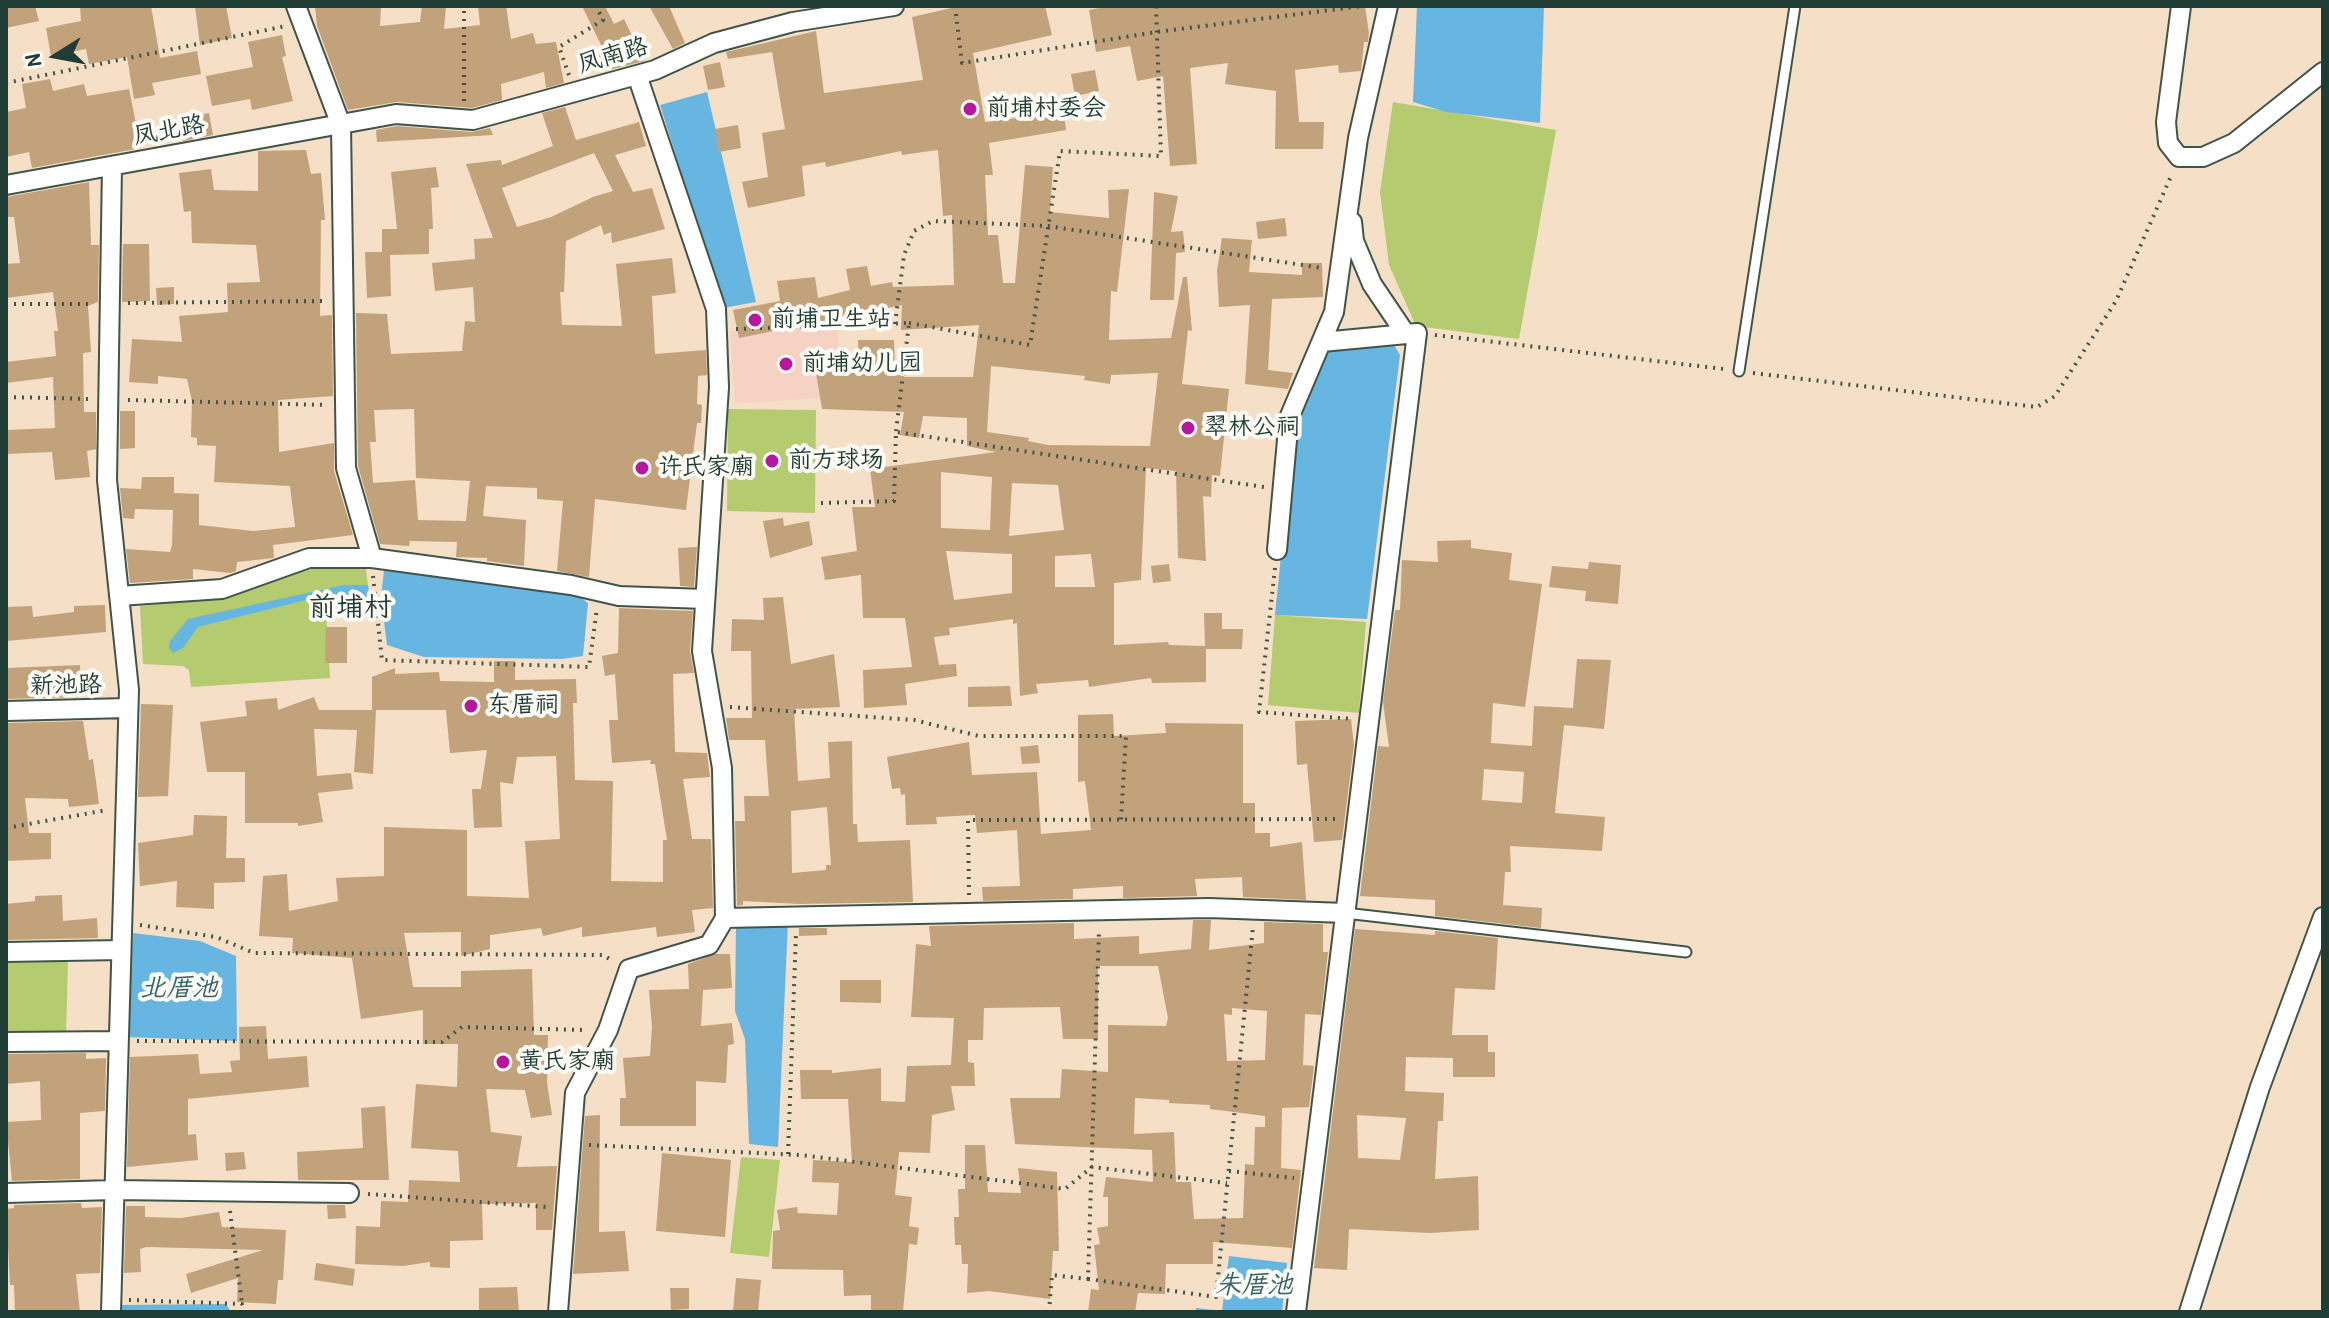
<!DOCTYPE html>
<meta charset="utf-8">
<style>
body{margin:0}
#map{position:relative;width:2329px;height:1318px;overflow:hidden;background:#f5dfc6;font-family:"Patrick Hand",sans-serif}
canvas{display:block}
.frame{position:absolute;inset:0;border:8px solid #1f3d34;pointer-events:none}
.north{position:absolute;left:16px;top:16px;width:80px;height:80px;-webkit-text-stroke:6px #fdfcf7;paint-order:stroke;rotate:259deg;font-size:22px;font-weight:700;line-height:32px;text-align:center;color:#1f3d34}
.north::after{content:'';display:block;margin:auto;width:28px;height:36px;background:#1f3d34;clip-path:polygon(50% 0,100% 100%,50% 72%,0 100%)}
</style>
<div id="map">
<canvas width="2329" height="1318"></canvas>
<div class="frame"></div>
<div class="north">N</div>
</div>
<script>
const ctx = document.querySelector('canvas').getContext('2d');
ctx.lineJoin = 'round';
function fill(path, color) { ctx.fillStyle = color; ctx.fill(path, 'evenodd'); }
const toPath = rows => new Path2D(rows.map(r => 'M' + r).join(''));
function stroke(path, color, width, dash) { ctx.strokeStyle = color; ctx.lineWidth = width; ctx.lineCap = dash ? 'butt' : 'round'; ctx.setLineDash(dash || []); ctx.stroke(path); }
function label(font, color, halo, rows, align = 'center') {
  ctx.font = font + ' "Patrick Hand","LXGW WenKai TC",sans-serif'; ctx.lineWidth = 8; ctx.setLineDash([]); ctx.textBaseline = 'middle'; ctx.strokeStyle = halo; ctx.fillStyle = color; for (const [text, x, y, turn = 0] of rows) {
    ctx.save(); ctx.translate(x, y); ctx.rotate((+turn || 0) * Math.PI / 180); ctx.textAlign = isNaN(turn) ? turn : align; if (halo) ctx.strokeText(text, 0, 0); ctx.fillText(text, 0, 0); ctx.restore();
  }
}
const built = toPath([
 [837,323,843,396,735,404,730,331]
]);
const green = toPath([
 [1393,102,1556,130,1519,339,1416,326,1389,265,1380,192],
 [728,409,816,410,815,513,727,511],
 [365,561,371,610,326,611,330,678,191,687,189,670,183,666,143,664,140,606,204,600,315,568],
 [1275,615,1366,622,1359,713,1268,705],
 [6,960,68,960,66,1034,6,1034],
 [741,1157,780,1160,769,1257,730,1253]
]);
const water = toPath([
 [1417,6,1544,6,1540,123,1446,112,1413,102],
 [707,92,756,302,723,308,660,105],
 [1391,340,1400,355,1367,619,1275,615,1295,419,1326,349],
 [400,569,576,594,588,603,583,656,562,659,424,657,387,645,381,597,384,570],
 [344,585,368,585,371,610,326,610,310,599,198,627,183,648,173,653,169,648,170,641,188,619],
 [788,921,778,1147,749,1144,745,1039,735,1011,736,922],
 [133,933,200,941,236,956,237,1041,125,1037],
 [1229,1256,1287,1263,1282,1312,1195,1312,1196,1308,1222,1311],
 [226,1304,231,1312,118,1312,118,1305]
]);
const building = toPath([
 [6,6,35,6,39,21,6,28],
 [80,6,151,6,160,58,197,51,201,74,152,83,155,95,134,99,127,57,89,64,86,49,51,56,46,28,81,21],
 [195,6,226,6,232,38,200,45],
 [315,6,381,6,380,26,420,22,422,6,446,6,444,29,480,25,478,6,506,6,511,39,533,33,536,44,556,42,564,83,546,88,544,72,501,84,502,100,472,108,397,102,348,110,317,26],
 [582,6,605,6,614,24,624,19,644,61,601,72,595,57,605,53],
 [649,6,669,6,685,43,673,49],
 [960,6,1045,6,1052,35,973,53,985,122,1040,115,1039,110,1063,107,1066,130,989,143,993,175,985,175,988,235,998,235,1003,283,1015,283,1025,165,1053,167,1050,212,1109,218,1108,190,1129,189,1117,292,1111,291,1109,340,1171,338,1183,277,1187,277,1192,331,1188,330,1182,384,1229,389,1220,476,1212,475,1211,497,1203,496,1206,561,1178,558,1176,471,1146,468,1141,580,1114,583,1114,645,1168,642,1169,645,1205,646,1204,613,1222,613,1222,629,1243,629,1242,649,1206,649,1206,682,1152,683,1151,678,1089,687,1088,680,1036,684,1038,693,1020,696,1017,623,1013,624,1013,619,949,628,950,635,934,637,939,665,956,664,957,676,905,684,907,705,864,708,863,670,912,667,905,618,863,618,861,575,825,580,821,557,857,551,852,507,875,507,870,469,996,452,967,446,967,418,923,416,919,438,900,435,904,412,822,409,816,373,859,367,858,340,894,340,895,368,905,369,904,377,973,377,979,325,901,330,902,305,739,338,733,310,780,301,777,281,815,277,818,298,850,290,846,269,867,266,871,286,892,282,893,287,954,285,952,215,943,216,938,150,902,155,901,151,826,167,825,162,802,166,805,196,748,208,742,182,768,177,762,133,785,129,772,52,728,59,726,52,816,31,824,93,923,80,912,17],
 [991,366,1085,376,1084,380,1110,384,1111,375,1158,373,1150,446,1048,445,1028,441,1029,438,987,432],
 [941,472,992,477,990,530,941,528],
 [1012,483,1058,485,1064,530,1009,536],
 [946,551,1012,554,1012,593,954,600],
 [1091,554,1095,587,1055,587,1055,556],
 [1110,6,1365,6,1369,33,1368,42,1364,42,1361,71,1339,73,1338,65,1295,70,1299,122,1324,122,1323,149,1275,149,1276,91,1225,84,1228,63,1190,68,1197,164,1170,166,1163,76,1137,81,1130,46,1096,52,1089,10],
 [282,35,286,56,282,57,293,101,252,110,250,99,212,106,206,76,253,67,248,42],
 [720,62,725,87,708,90,703,66],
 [1095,70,1099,91,1075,96,1071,74],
 [50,79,53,91,84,84,87,96,129,89,141,148,32,168,29,152,6,157,6,112,26,108,22,84],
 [565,107,576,140,639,122,646,146,615,155,633,192,652,188,665,229,612,243,611,232,604,235,601,225,566,241,564,292,560,292,562,325,622,326,616,264,672,258,676,293,652,296,655,354,706,350,707,375,698,376,697,404,702,405,701,423,697,423,686,510,595,499,589,577,557,571,563,501,537,499,537,488,486,486,483,516,526,520,524,566,487,561,487,558,456,557,457,542,410,541,409,546,380,544,358,466,356,313,387,314,391,354,462,351,465,321,475,322,473,287,435,291,432,263,475,259,474,239,493,238,466,164,501,160,502,165,553,146,542,113],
 [594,153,613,191,593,197,551,217,517,227,502,188],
 [414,409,416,478,470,481,466,521,418,520,415,480,373,483,370,442,376,442,374,410],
 [209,113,213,135,183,141,179,118],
 [738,125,741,148,719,152,715,129],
 [397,126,472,132,490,128,493,135,377,142,376,130],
 [306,150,311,174,321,173,325,220,321,220,320,316,332,315,333,396,278,400,279,452,334,443,334,471,353,535,273,545,274,558,237,562,236,571,230,573,193,569,193,579,130,583,126,549,170,552,172,545,173,510,135,509,134,519,123,518,120,488,141,489,142,477,174,477,174,493,199,494,199,525,253,531,295,527,290,486,214,482,216,446,197,445,197,438,191,437,192,401,187,379,158,376,158,384,129,382,132,339,182,342,179,316,228,312,227,283,260,282,256,245,192,243,191,211,184,212,179,173,211,169,214,190,258,191,258,151],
 [436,167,439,187,431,188,433,229,429,229,429,254,390,255,391,296,367,298,365,252,382,252,382,229,397,229,391,172],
 [89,182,91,245,99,245,98,302,88,306,91,352,83,353,84,412,96,412,96,449,87,451,90,477,55,480,52,452,6,454,6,430,55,428,53,377,6,383,6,362,56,356,54,331,58,331,53,292,6,298,6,264,20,263,14,217,6,217,6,197],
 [1154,192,1178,196,1171,232,1183,231,1185,252,1176,253,1174,300,1150,300],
 [1285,218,1287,236,1258,239,1256,222],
 [1222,238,1252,240,1249,272,1302,275,1302,263,1322,263,1323,297,1272,299,1268,370,1293,373,1288,389,1245,384,1250,305,1219,307,1217,271],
 [123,244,149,244,150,301,122,302],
 [174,287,174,304,157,305,156,288],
 [120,411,135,411,135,448,120,449],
 [783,518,784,526,809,521,813,545,770,558,763,521],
 [1471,540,1471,548,1512,553,1509,580,1542,584,1525,707,1493,703,1491,743,1532,746,1534,706,1573,708,1577,659,1611,660,1604,729,1564,725,1556,801,1555,813,1605,817,1602,851,1510,846,1511,872,1505,872,1503,905,1542,908,1541,928,1435,916,1435,900,1360,896,1378,746,1389,747,1383,702,1395,610,1400,610,1402,560,1438,562,1437,541],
 [1484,769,1524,772,1522,803,1482,800],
 [697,547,694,587,680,586,678,548],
 [1589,562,1621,565,1618,604,1585,601,1586,591,1549,587,1552,566,1588,569],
 [1169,564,1171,581,1153,583,1151,566],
 [783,597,791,664,834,654,840,707,794,709,798,781,830,778,828,742,852,741,853,824,857,824,858,842,910,840,913,902,799,904,743,901,743,905,737,906,735,821,745,821,744,796,769,796,765,740,729,740,726,718,752,718,751,651,731,651,732,619,764,620,763,598],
 [827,807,831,865,826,865,826,870,792,873,791,811],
 [105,605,106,632,6,641,6,607,32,606,33,617,74,612,74,606],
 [619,608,693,611,690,651,694,673,673,674,675,752,707,753,710,777,683,779,692,839,711,839,713,908,692,910,695,932,657,937,656,927,582,937,582,927,543,936,541,928,490,935,490,949,461,956,461,932,404,933,413,987,461,987,461,971,532,969,534,1035,548,1035,547,1083,552,1115,531,1118,525,1090,486,1089,491,1132,522,1136,517,1167,557,1166,552,1230,536,1230,536,1203,482,1204,483,1240,450,1241,450,1268,430,1267,430,1262,403,1266,355,1264,356,1226,380,1227,381,1201,408,1202,409,1180,460,1182,458,1151,411,1148,416,1084,457,1087,458,1044,423,1044,423,1010,361,1019,352,958,292,953,293,938,259,936,263,876,287,874,289,911,338,901,336,878,384,876,384,827,467,830,467,896,529,898,525,841,560,839,556,756,517,757,513,784,500,782,502,827,474,828,472,789,481,789,487,750,450,753,446,710,372,710,372,677,395,668,395,674,439,672,440,681,494,682,494,661,515,661,515,680,576,679,577,703,573,703,575,780,613,781,611,881,663,882,663,840,667,840,655,764,650,764,651,760,612,763,609,720,618,720,615,674,605,676,602,656,618,653],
 [326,627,347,627,347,663,325,663],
 [80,665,81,697,6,699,6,668],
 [1010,686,1012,706,968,707,968,687],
 [314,697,319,710,376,710,373,774,354,772,357,730,314,729,317,776,351,773,353,789,318,793,323,822,298,826,298,823,245,823,245,772,207,772,200,722,247,716,245,701,277,698,278,710],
 [141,704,173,705,168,796,138,797],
 [1113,714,1114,736,1166,733,1165,723,1243,724,1243,803,1255,803,1255,833,1270,833,1270,847,1302,842,1306,900,1243,897,1242,877,1195,879,1197,896,1123,898,1123,886,1073,889,1073,899,983,901,982,887,1020,886,1017,830,977,833,975,815,936,817,937,824,906,825,905,794,901,795,900,788,892,789,887,757,969,742,972,775,1037,772,1041,834,1091,830,1085,781,1078,782,1078,715],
 [1351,719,1354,745,1342,840,1314,842,1307,764,1297,765,1295,721],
 [83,721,89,760,93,759,99,804,69,807,68,799,25,798,29,833,51,833,51,859,6,861,6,723],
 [1038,745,1040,763,1022,764,1020,747],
 [194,815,227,816,226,858,245,858,245,882,214,883,214,909,176,907,177,881,140,886,138,843,193,835],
 [62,895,63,921,97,918,98,938,6,940,6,904,35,901,35,896],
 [1193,920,1211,920,1209,950,1264,943,1264,922,1323,924,1323,952,1328,952,1321,1015,1305,1014,1303,1065,1314,1066,1309,1107,1282,1108,1281,1168,1301,1170,1292,1248,1213,1242,1213,1264,1166,1264,1165,1294,1138,1293,1135,1312,1088,1312,1091,1289,1099,1290,1094,1245,1100,1244,1097,1228,1108,1226,1108,1197,1103,1197,1106,1177,1153,1182,1152,1150,1015,1144,1010,1098,1060,1098,1062,1069,1108,1072,1108,1025,1166,1026,1168,1018,1158,966,1098,966,1098,1039,1063,1039,1060,1007,984,1008,983,1040,968,1040,968,1062,974,1063,975,1086,951,1086,955,1110,932,1115,930,1153,899,1152,895,1195,912,1197,909,1226,919,1228,917,1245,909,1244,903,1312,871,1312,871,1295,844,1296,843,1270,772,1269,773,1231,780,1230,777,1210,797,1207,798,1213,837,1215,839,1183,812,1182,813,1160,852,1162,848,1099,801,1099,800,1070,832,1070,832,1073,881,1068,881,1101,905,1102,907,1066,951,1065,954,1018,911,1017,916,944,931,946,929,926,1074,923,1074,939,1139,936,1139,954,1191,949],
 [1232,1008,1267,1011,1265,1060,1227,1061,1224,1014,1232,1015],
 [1135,1098,1169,1100,1169,1103,1210,1105,1210,1109,1265,1116,1265,1127,1255,1127,1254,1165,1245,1164,1243,1218,1194,1219,1191,1182,1176,1182,1174,1132,1134,1134],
 [799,928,827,928,827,935,799,936],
 [1355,929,1435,935,1435,931,1498,938,1495,990,1455,988,1452,1035,1488,1035,1488,1052,1495,1052,1495,1077,1453,1077,1453,1058,1406,1057,1405,1091,1444,1093,1443,1121,1438,1121,1435,1179,1478,1176,1479,1230,1429,1233,1349,1229,1347,1270,1314,1268],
 [1357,1115,1406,1118,1400,1160,1358,1158],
 [715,954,730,954,732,988,703,990,701,1026,732,1023,734,1044,728,1045,726,1083,696,1081,696,1126,620,1126,620,1098,626,1098,623,1058,650,1056,652,1027,649,990,689,989,688,964],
 [840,980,881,980,881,1003,840,1002],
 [266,1026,268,1059,307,1056,309,1087,188,1099,188,1135,196,1134,198,1160,127,1167,130,1057,198,1054,200,1074,232,1072,230,1061,240,1060,239,1027],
 [86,1053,86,1059,106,1058,105,1111,80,1113,80,1179,12,1181,6,1122,41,1120,40,1081,6,1084,6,1054],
 [385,1106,389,1180,298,1180,297,1152,363,1148,361,1108],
 [600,1115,599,1232,625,1231,629,1271,573,1274,585,1116],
 [965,1145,985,1145,988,1192,1021,1193,1018,1168,1057,1172,1059,1251,1053,1251,1050,1299,989,1291,967,1293,968,1264,962,1264,961,1245,955,1245,954,1217,959,1217,958,1189,965,1189],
 [244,1152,246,1169,226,1171,225,1153],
 [662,1153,731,1160,725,1237,656,1231],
 [81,1203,82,1208,102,1207,100,1273,76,1274,80,1312,15,1312,14,1285,10,1285,6,1209,14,1208,14,1205],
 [327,1205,345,1205,346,1218,328,1219],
 [126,1206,145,1206,145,1217,181,1218,219,1212,222,1227,286,1230,283,1280,278,1280,276,1304,237,1302,238,1278,191,1293,186,1274,263,1250,146,1247,140,1249,141,1272,124,1273],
 [316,1263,355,1269,353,1286,314,1280],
 [736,1278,761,1280,758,1312,733,1312],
 [517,1287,519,1312,479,1312,479,1288],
 [670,1288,689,1288,689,1309,671,1310]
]);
const path = toPath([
 [955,6,962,63,1157,32,1362,6],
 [569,75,559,47,603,20,596,6],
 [6,83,286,26],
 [464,101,464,6],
 [128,303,328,301],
 [6,304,92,304],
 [909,323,1030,345,1060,151,1161,156,1156,6],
 [895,324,904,255,914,231,933,221,1048,226,1322,268],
 [736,329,909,323,896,432],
 [1435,335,1724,369],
 [1753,373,2037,407,2055,396,2116,301,2172,174],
 [6,397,91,399],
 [128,400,327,405],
 [821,503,894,501,896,432,1264,487],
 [1275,568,1259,712,1353,719],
 [373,576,382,660,589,667,597,608],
 [730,707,914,720,979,736,1126,736,1121,820],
 [6,828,107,810],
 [969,895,968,820,1341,819],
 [140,925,216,937,254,953,603,955,613,961],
 [137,1041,442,1042,462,1027,587,1030],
 [589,1145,801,1155,1065,1189,1092,1167,1227,1183],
 [788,1154,796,933],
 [1229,1171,1294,1178],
 [368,1194,547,1207],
 [230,1211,242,1304],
 [1088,1279,1216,1297,1253,927],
 [129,1300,242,1304,243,1312],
 [1049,1312,1052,1275,1088,1279,1099,929]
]);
const lane = toPath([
 [1739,371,1795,6],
 [1345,913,1686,952]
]);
const street = toPath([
 [296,6,341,125,346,468,372,558],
 [2181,6,2166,122,2168,143,2179,157,2203,157,2234,143,2323,72],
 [637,75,716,309,719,387,702,651,722,768,725,918,1209,908,1345,913],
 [6,185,396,114,473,120,655,70,714,43,793,22,894,6],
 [1352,222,1354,241,1372,284,1403,330],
 [1277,550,1289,418,1334,312,1358,138,1388,6],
 [119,596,222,589,309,558,372,558,571,585,619,596,705,599],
 [6,711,128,708],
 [6,952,121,950],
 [6,1042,118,1041],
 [6,1193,114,1190,349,1193],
 [111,1312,129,690,107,480,112,166],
 [558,1312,575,1093,608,1030,629,969,709,945,725,918],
 [1296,1312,1417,333,1322,342],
 [2189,1312,2260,1087,2323,917]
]);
const markers = [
 [970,109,8,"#b5179e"],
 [755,320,8,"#b5179e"],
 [786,364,8,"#b5179e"],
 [1188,428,8,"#b5179e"],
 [772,461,8,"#b5179e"],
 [642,468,8,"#b5179e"],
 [471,706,8,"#b5179e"],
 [503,1062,8,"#b5179e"]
];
const streetNames = [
 ["凤南路",613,56,-16],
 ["凤北路",169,131,-10],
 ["新池路",66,686,-1]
];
const poiNames = [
 ["前埔村委会",986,109],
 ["前埔卫生站",771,320],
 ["前埔幼儿园",802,364],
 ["翠林公祠",1204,428],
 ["前方球场",788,461],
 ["许氏家廟",658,468],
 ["东厝祠",487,706],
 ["黄氏家廟",519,1062]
];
const waterNames = [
 ["北厝池",179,989],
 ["朱厝池",1254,1286]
];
const quarterNames = [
 ["前埔村",350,609]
];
fill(built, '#f6d2c4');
fill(green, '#b4cb6f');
fill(water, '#67b5e1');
fill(building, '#c2a27a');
stroke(lane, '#3f554a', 13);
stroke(street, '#3f554a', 22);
stroke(path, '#3f554a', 4, [2, 6]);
stroke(lane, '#fff', 9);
stroke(street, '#fff', 18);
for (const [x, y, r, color] of markers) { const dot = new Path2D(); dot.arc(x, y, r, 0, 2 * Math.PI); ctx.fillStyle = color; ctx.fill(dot); stroke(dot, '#fdfcf7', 3); }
label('24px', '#1f3d34', '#fdfcf7', streetNames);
label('24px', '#1f3d34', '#fdfcf7', poiNames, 'left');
label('italic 26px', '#356168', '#fdfcf7', waterNames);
label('28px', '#1f3d34', '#fdfcf7', quarterNames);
</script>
